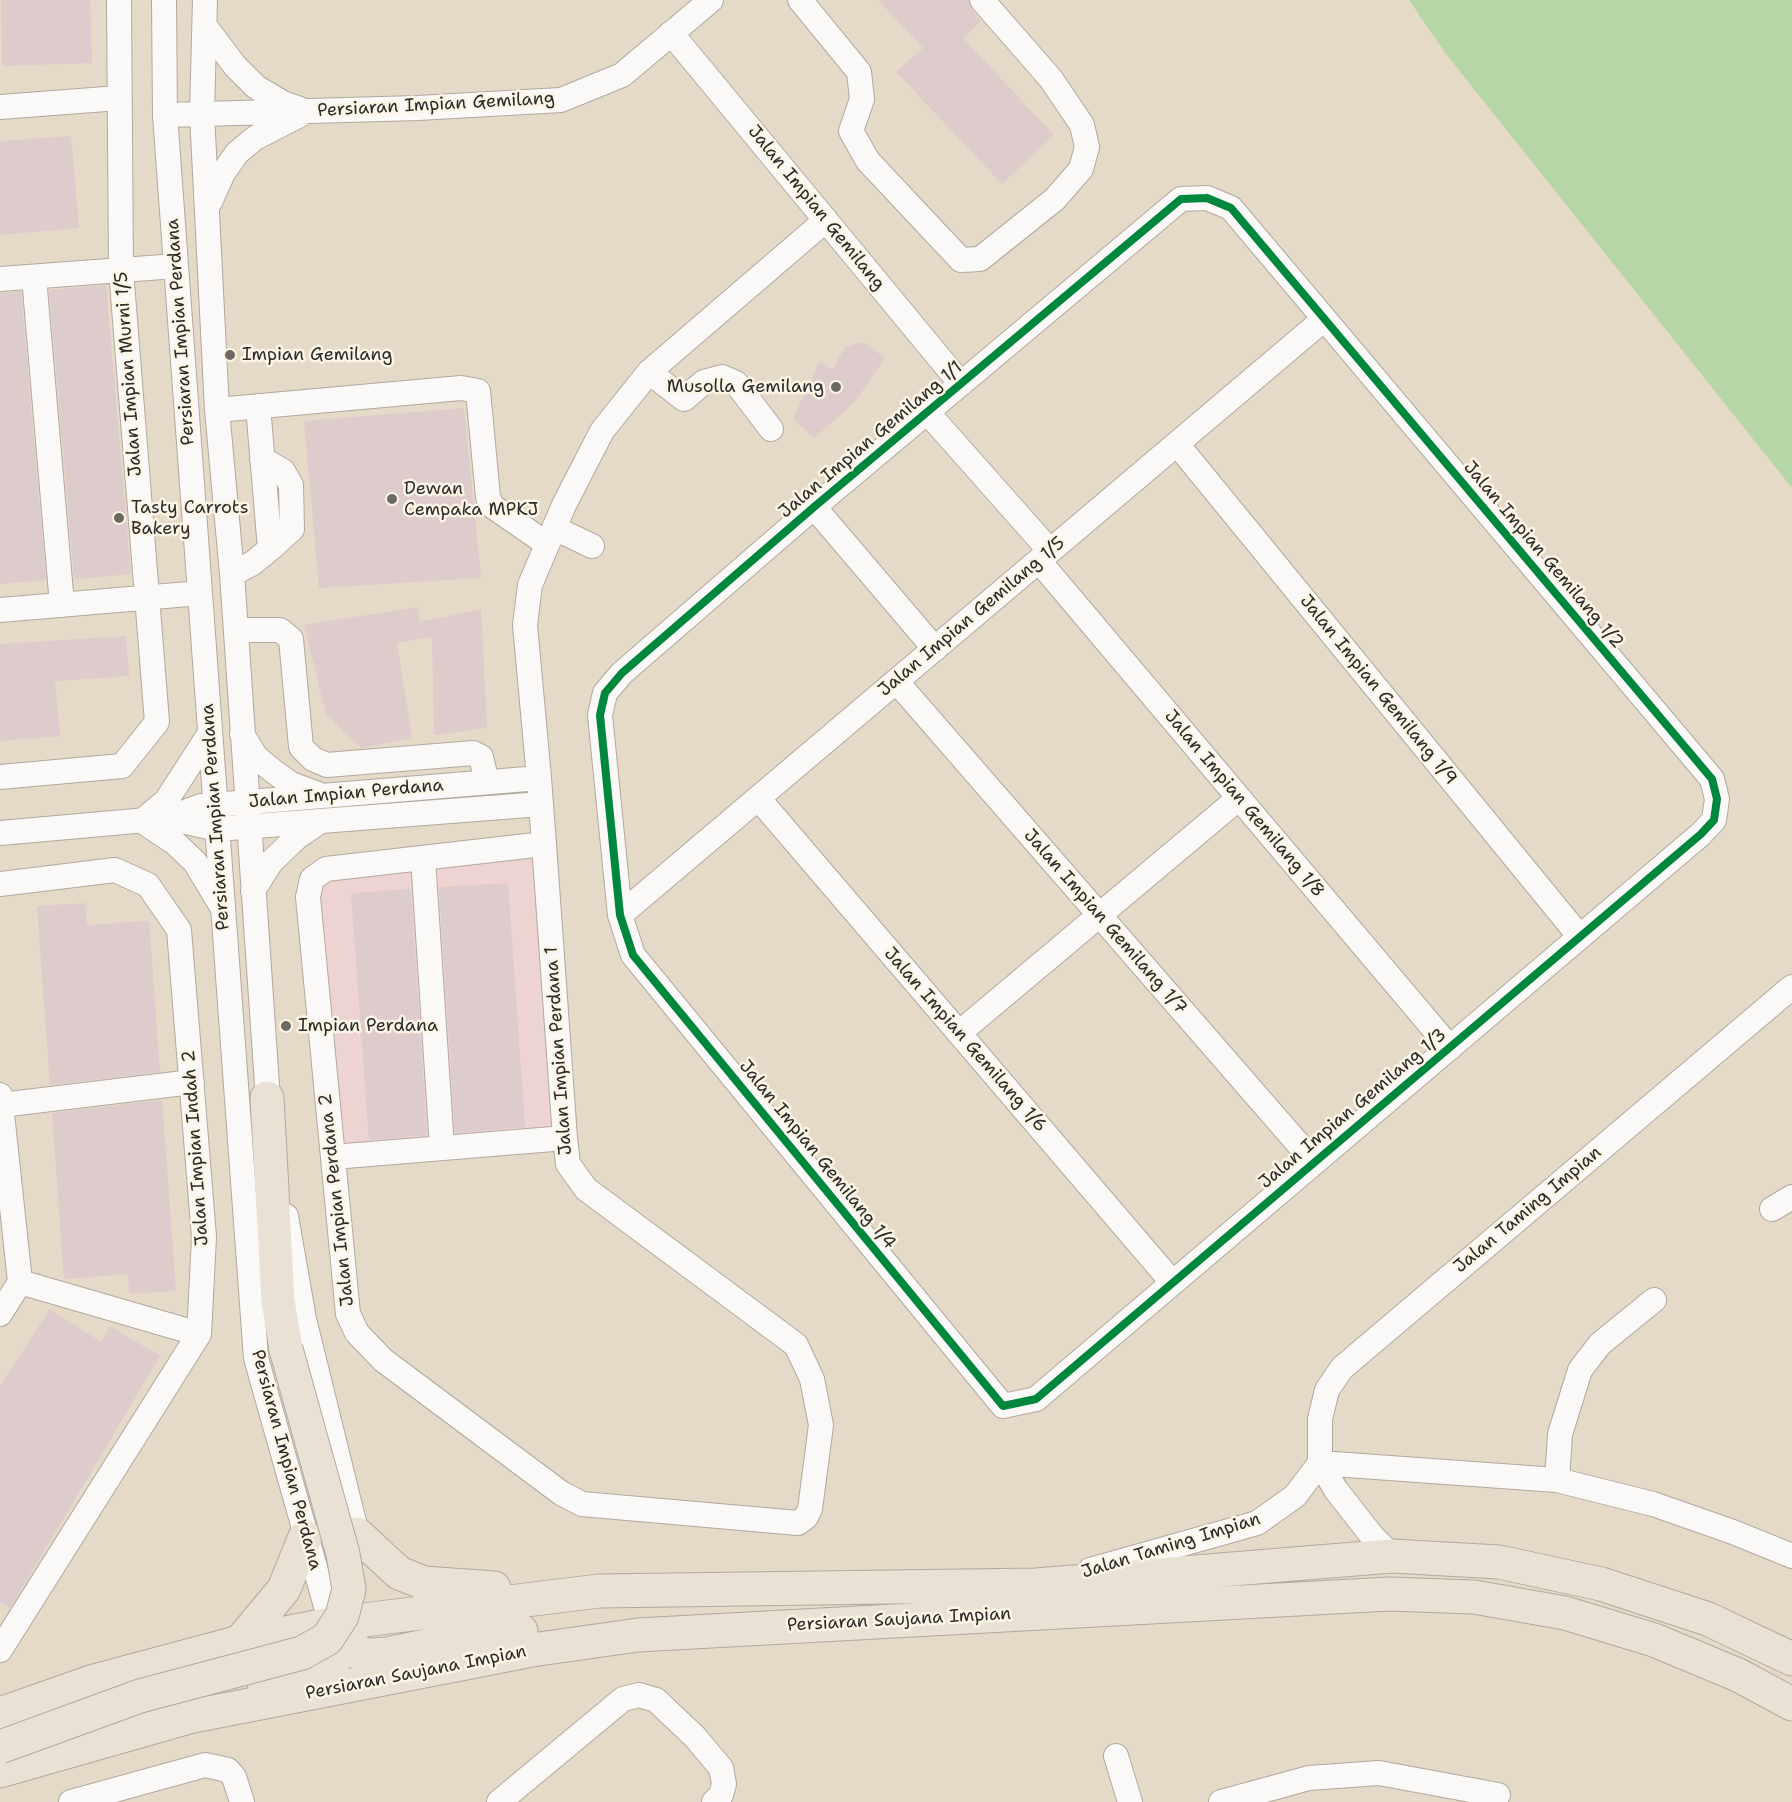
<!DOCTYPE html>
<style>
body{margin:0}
canvas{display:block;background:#e5d9c8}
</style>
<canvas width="1792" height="1802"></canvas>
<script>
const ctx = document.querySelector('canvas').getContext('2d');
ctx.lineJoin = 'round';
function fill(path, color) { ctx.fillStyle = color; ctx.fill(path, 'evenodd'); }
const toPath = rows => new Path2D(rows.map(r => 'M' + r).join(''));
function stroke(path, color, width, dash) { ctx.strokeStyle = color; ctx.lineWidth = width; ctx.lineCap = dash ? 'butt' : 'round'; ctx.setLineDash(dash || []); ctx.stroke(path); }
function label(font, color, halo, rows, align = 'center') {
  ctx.font = font + ' "Shantell Sans",sans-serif'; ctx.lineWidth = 5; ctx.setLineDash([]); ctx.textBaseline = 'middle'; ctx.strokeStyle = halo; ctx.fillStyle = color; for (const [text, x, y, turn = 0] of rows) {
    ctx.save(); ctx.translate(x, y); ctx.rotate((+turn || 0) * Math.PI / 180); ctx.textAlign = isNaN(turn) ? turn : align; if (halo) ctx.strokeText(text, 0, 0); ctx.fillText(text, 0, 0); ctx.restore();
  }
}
const built = toPath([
 [535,854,558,1133,340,1150,317,900,322,885,334,874]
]);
const green = toPath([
 [1409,0,1792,0,1792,488,1446,54]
]);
const building = toPath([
 [1,0,90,0,92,63,2,66],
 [878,0,968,0,971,9,981,21,963,38,1054,135,1002,184,896,72,923,48],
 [71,136,79,228,0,235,0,141],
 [106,285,131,574,77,579,74,577,49,290],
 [21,292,46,580,0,584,0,293],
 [863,342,885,358,854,403,814,438,793,419,820,361,832,370,845,347],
 [464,408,481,578,319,588,304,421],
 [417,607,420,622,481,609,487,728,434,735,432,637,397,643,412,738,361,748,326,714,304,625],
 [126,636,129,676,55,681,60,736,0,741,0,644],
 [508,883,525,1127,455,1133,439,887],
 [411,889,427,1135,369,1140,351,893],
 [85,903,87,925,149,921,160,1072,50,1085,37,906],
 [162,1100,176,1291,129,1294,128,1274,64,1279,52,1113],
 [50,1309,101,1342,110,1326,160,1356,10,1608,0,1602,0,1386]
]);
const minor = toPath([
 [164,0,165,115,256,1358,331,1624],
 [205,0,202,114,217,410,232,574,269,1114],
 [800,0,859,72,862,99,851,131,868,161,961,260,980,259,1055,199,1081,169,1087,147,1082,125,1051,79,982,0],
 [205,26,235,66,256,87,283,103,300,109],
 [671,33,961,384],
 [0,107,119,98],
 [165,115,418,108,561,100,622,75,711,0],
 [1207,198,1231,208,1712,779,1717,799,1714,820,1701,834,1036,1399,1003,1406,633,955,620,915,600,715,605,693,622,673,814,507,1181,199,1207,198],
 [210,202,223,173,237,153,255,138,300,115],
 [34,277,62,605],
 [0,279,176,266],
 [649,372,684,399,704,382,722,377,736,383,771,429],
 [217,410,461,388,478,391,488,497,492,506,547,544],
 [927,412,1050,551],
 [1177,444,1580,937],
 [262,459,283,471,291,485,292,529,270,549],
 [814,507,935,649],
 [554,528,592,546],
 [1039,561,1450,1048],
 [232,574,253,563,270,549,258,406],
 [0,610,200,593],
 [236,630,280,630,291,639,301,747,313,759,327,765,473,753,481,757,487,782],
 [896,681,1314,1162],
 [242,734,256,757,273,771,291,784,318,794],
 [0,777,122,766,157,722,121,270,119,0],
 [758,798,1172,1282],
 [169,818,217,829,541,804],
 [142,821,175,843,195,862,222,907],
 [142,821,166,801,210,733],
 [0,833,169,818,201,806,539,778],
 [544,844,326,869,312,879,308,897,348,1314,357,1333,383,1360,561,1493,582,1504,798,1523,806,1517,810,1509,821,1425,812,1379,796,1345,586,1189,568,1164,565,1138,544,844,539,778,525,625,530,585,564,505,602,431,649,372,826,220],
 [423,858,442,1148],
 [0,884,115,870,148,885,179,930,204,1237,199,1334,0,1650],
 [253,891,271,862,297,837,321,821],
 [620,915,1323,320],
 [959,1033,1239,798],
 [0,1095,20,1282,0,1314],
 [1,1105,192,1082],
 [333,1157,565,1138],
 [1772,1209,1792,1197],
 [286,1216,304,1319,357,1534,357,1551],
 [20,1282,199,1334],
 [1320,1463,1557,1480,1653,1504,1733,1532,1792,1556],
 [1557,1480,1560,1434,1580,1370,1600,1344,1654,1300],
 [1392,1556,1372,1536,1336,1490,1320,1463,1320,1419,1327,1390,1342,1368,1792,987],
 [1090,1570,1257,1523,1295,1496,1320,1463],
 [1116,1756,1130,1802],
 [71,1802,205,1765,228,1770,234,1777,242,1802],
 [499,1802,623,1699,639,1695,656,1700,695,1737,721,1768,724,1784,721,1795,714,1802],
 [1221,1802,1309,1778,1379,1773,1498,1795]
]);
const highway = toPath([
 [267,1098,278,1301,286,1349],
 [357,1534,399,1573,424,1583,494,1588],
 [331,1624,339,1644,346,1649,366,1655,387,1654,450,1641,521,1631],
 [240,1642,284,1589,305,1537],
 [264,1683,328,1664,346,1649,351,1637,351,1630],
 [0,1714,91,1682,240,1642,331,1624,599,1591,1036,1585,1392,1556,1499,1562,1601,1584,1708,1619,1792,1659],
 [0,1771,193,1716,532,1650,638,1635,1389,1594,1474,1597,1565,1613,1654,1640,1738,1675,1792,1704]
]);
const highwayBridge = toPath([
 [0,1747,140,1696,302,1653,327,1639,342,1616,349,1589,343,1554,286,1349]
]);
const cycleway = toPath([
 [1207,198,1231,208,1712,779,1717,799,1714,820,1701,834,1036,1399,1003,1406,633,955,620,915,600,715,605,693,622,673,814,507,1181,199,1207,198]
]);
const markers = [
 [230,355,6,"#6c6862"],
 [836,387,6,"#6c6862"],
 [392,499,6,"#6c6862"],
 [119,518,6,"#6c6862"],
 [286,1026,6,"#6c6862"]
];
const streetNames = [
 ["Persiaran Impian Gemilang",436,105,-3],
 ["Jalan Impian Gemilang",816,208,51],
 ["Persiaran Impian Perdana",181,332,-94],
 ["Jalan Impian Murni 1/5",129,374,-94],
 ["Jalan Impian Gemilang 1/1",871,440,-40],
 ["Jalan Impian Gemilang 1/2",1543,555,50],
 ["Jalan Impian Gemilang 1/5",972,617,-40],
 ["Jalan Impian Gemilang 1/9",1378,690,51],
 ["Jalan Impian Perdana",346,794,-5],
 ["Jalan Impian Gemilang 1/8",1244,804,50],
 ["Persiaran Impian Perdana",216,817,-94],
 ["Jalan Impian Gemilang 1/7",1105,922,49],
 ["Jalan Impian Gemilang 1/6",965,1040,49],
 ["Jalan Impian Perdana 1",559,1051,-94],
 ["Jalan Impian Gemilang 1/3",1353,1109,-40],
 ["Jalan Impian Indah 2",196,1148,-94],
 ["Jalan Impian Gemilang 1/4",817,1155,51],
 ["Jalan Impian Perdana 2",337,1200,-96],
 ["Jalan Taming Impian",1528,1210,-40],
 ["Persiaran Impian Perdana",286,1460,75],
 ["Jalan Taming Impian",1171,1546,-17],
 ["Persiaran Saujana Impian",899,1620,-3],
 ["Persiaran Saujana Impian",416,1673,-11]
];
const poiNames = [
 ["Impian Gemilang",242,355],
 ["Musolla Gemilang",824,387,"right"],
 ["Dewan",404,489],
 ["Cempaka MPKJ",404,510],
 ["Tasty Carrots",131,508],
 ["Bakery",131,529],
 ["Impian Perdana",298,1026]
];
fill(built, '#edd4d3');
fill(green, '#b6d6a7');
fill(building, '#decbcb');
stroke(minor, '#b1a99e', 26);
stroke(highway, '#b1a99e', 35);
stroke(minor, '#fbf9f7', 24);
stroke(highway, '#eae1d5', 33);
stroke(highwayBridge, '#b1a99e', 35, []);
stroke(highwayBridge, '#eae1d5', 33);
stroke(cycleway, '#00873e', 8);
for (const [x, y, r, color] of markers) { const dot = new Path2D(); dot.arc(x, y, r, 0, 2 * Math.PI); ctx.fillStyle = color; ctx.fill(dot); stroke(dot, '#fcf5e5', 2); }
label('18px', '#2b2b2b', '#fcf5e5', streetNames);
label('18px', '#2b2b2b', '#fcf5e5', poiNames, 'left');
</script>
